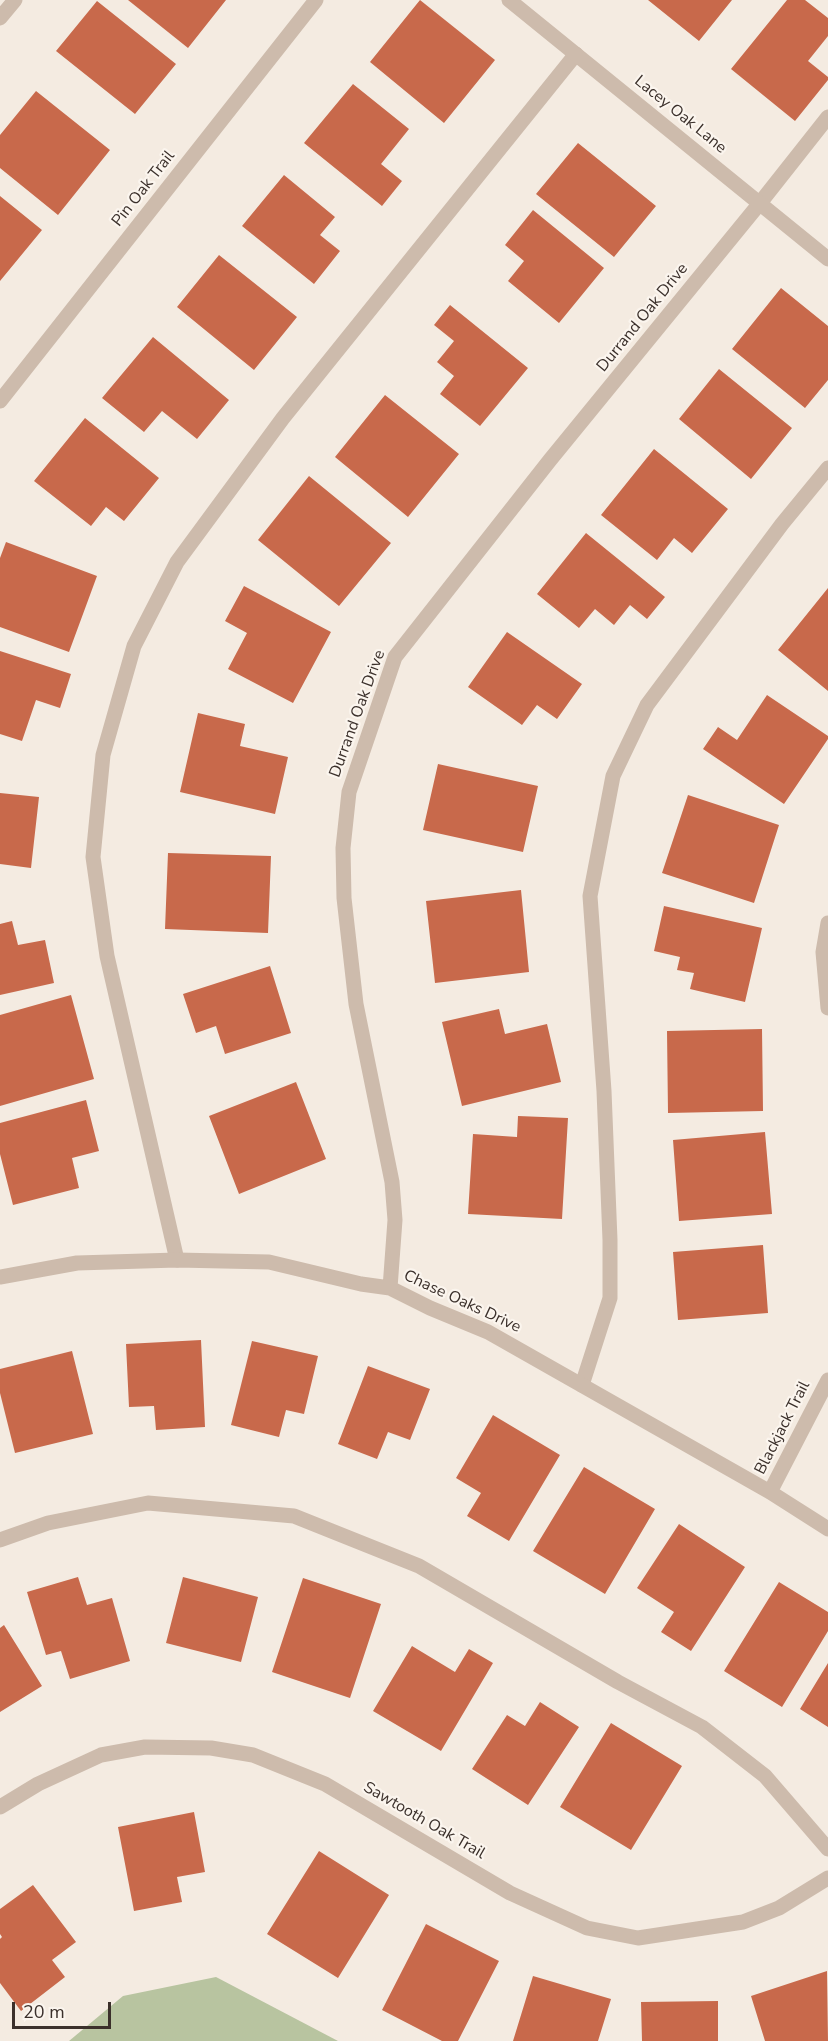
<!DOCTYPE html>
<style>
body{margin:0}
#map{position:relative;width:828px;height:2041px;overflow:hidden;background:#f4ebe1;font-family:"Nunito Sans",sans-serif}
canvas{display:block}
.scale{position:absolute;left:12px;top:2002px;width:99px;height:27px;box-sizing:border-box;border:3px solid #3b302b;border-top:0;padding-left:8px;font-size:18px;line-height:21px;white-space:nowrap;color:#3b302b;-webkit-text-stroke:4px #fbf5ee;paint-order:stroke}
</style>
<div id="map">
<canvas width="828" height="2041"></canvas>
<div class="scale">20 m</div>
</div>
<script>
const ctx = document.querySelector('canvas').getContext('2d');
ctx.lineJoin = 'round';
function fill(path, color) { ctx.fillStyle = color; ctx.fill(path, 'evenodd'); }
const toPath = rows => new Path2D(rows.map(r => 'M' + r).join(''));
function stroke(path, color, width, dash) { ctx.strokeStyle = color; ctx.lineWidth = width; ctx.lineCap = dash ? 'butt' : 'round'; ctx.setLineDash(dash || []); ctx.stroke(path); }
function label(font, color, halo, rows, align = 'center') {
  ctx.font = font + ' "Nunito Sans",sans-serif'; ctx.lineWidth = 4.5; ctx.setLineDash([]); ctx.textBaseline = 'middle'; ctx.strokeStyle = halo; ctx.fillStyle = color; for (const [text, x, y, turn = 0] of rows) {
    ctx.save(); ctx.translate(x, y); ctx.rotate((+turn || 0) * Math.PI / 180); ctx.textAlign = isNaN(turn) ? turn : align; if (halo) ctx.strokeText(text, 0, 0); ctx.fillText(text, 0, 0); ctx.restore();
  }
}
const green = toPath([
 [216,1977,338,2041,69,2041,123,1996]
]);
const building = toPath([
 [128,0,226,0,188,48],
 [420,0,495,60,444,123,370,62],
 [648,0,732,0,699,41],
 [787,0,805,0,828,18,828,36,808,61,828,77,828,80,795,121,731,69],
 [97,1,176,64,135,114,56,51],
 [353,84,409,129,381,164,402,181,382,206,304,143],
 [36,91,110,150,58,215,0,168,0,135],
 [578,143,656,206,614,257,536,194],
 [284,175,335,217,320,235,340,251,314,284,242,226],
 [0,196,42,230,0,281],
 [533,210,604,268,559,323,508,281,524,261,505,245],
 [219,255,297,317,254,370,177,307],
 [781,288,828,326,828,380,805,408,732,349],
 [450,305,528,368,480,426,440,394,454,376,437,362,454,341,434,325],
 [153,337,229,400,197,439,162,411,144,432,102,398],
 [719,369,792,428,751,479,679,419],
 [385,395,459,454,408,517,335,457],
 [85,418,159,478,124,521,106,507,91,526,34,481],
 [654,449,728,509,692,553,674,538,657,560,601,515],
 [309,476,391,543,339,606,258,540],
 [586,533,665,597,647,619,630,605,614,625,595,609,579,628,537,594],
 [6,542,97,576,69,652,0,627,0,558],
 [244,586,331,632,293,703,228,669,247,633,225,621],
 [828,588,828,691,778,650],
 [507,632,582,684,557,719,537,705,522,725,468,687],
 [0,651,71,674,60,708,36,700,22,741,0,734],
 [767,695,828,736,828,739,784,804,703,749,718,727,737,740],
 [198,713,245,724,240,746,288,757,275,814,180,792],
 [438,764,538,786,523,852,423,830],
 [0,793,39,797,31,868,0,864],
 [688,795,779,825,754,903,662,873],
 [168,853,271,856,268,933,165,929],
 [521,890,529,972,435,983,426,901],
 [664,906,762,928,745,1002,690,989,694,973,677,970,680,957,654,951],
 [12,921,18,945,45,940,54,983,0,995,0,924],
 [270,966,291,1033,225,1054,216,1026,196,1033,183,994],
 [71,995,94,1079,0,1106,0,1015],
 [499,1009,505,1034,547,1024,561,1082,462,1106,442,1022],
 [762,1029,763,1111,668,1113,667,1031],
 [296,1082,326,1159,239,1194,209,1116],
 [86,1100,99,1151,72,1158,79,1188,13,1205,0,1154,0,1123],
 [518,1116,568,1118,562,1219,468,1214,473,1134,517,1137],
 [765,1132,772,1214,679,1221,673,1140],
 [763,1245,768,1313,678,1320,673,1252],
 [201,1340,205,1427,156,1430,154,1406,129,1407,126,1344],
 [252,1341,318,1356,304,1414,286,1410,279,1437,231,1425],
 [72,1351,93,1434,15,1453,0,1393,0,1369],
 [368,1366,430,1389,410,1440,388,1432,377,1459,338,1444],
 [493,1415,560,1455,509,1541,467,1516,481,1493,456,1478],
 [584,1467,655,1509,605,1594,533,1551],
 [679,1524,745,1567,691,1651,661,1632,674,1612,637,1588],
 [78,1577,87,1605,112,1598,130,1661,70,1679,61,1651,46,1655,27,1592],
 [183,1577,258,1597,241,1662,166,1643],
 [303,1578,381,1604,350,1698,272,1672],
 [779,1582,828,1612,828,1631,782,1707,724,1671],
 [4,1625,42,1686,0,1712,0,1628],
 [412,1646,455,1672,469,1649,493,1663,441,1751,373,1711],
 [828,1663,828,1727,800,1709],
 [540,1702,579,1727,528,1805,472,1769,507,1715,525,1726],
 [611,1723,682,1766,631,1850,560,1807],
 [194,1812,205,1872,177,1877,182,1902,134,1911,118,1827],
 [319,1851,389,1895,338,1978,267,1934],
 [33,1885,76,1942,52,1960,65,1977,21,2011,0,1983,0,1939,2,1937,0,1934,0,1909],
 [426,1924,499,1961,458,2041,442,2041,382,2010],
 [827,1971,828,2041,765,2041,751,1996],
 [533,1976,611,1999,598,2041,513,2041],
 [718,2001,718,2041,642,2041,641,2002]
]);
const service = toPath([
 [0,18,15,0],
 [760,203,828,117],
 [177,1260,107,956,93,857,103,755,134,646,177,562,283,418,576,54],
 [582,1385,610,1298,610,1240,604,1091,590,896,613,776,647,705,782,524,828,468],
 [0,1540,48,1523,148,1503,294,1516,419,1566,618,1682,702,1727,765,1776,828,1849]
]);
const minor = toPath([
 [509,0,828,259],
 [0,401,316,0],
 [828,923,823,952,828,1008],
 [0,1277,77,1263,177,1260,269,1262,361,1284,390,1288,430,1308,488,1332,770,1492,828,1529],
 [390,1288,395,1220,392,1182,356,1004,344,898,343,848,349,792,395,657,550,460,760,203],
 [770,1492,828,1380],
 [0,1807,38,1784,101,1755,145,1747,211,1748,253,1755,325,1784,510,1893,587,1928,638,1938,743,1922,779,1908,828,1878]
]);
const streetNames = [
 ["Lacey Oak Lane",680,115,39],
 ["Pin Oak Trail",144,189,-52],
 ["Durrand Oak Drive",643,318,-51],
 ["Durrand Oak Drive",358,714,-70],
 ["Chase Oaks Drive",462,1302,25],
 ["Blackjack Trail",783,1428,-63],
 ["Sawtooth Oak Trail",424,1821,30]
];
fill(green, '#b8c4a0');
fill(building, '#c8694b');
stroke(service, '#cdbbac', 15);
stroke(minor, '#cdbbac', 15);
label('16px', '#3b302b', '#fbf5ee', streetNames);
</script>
